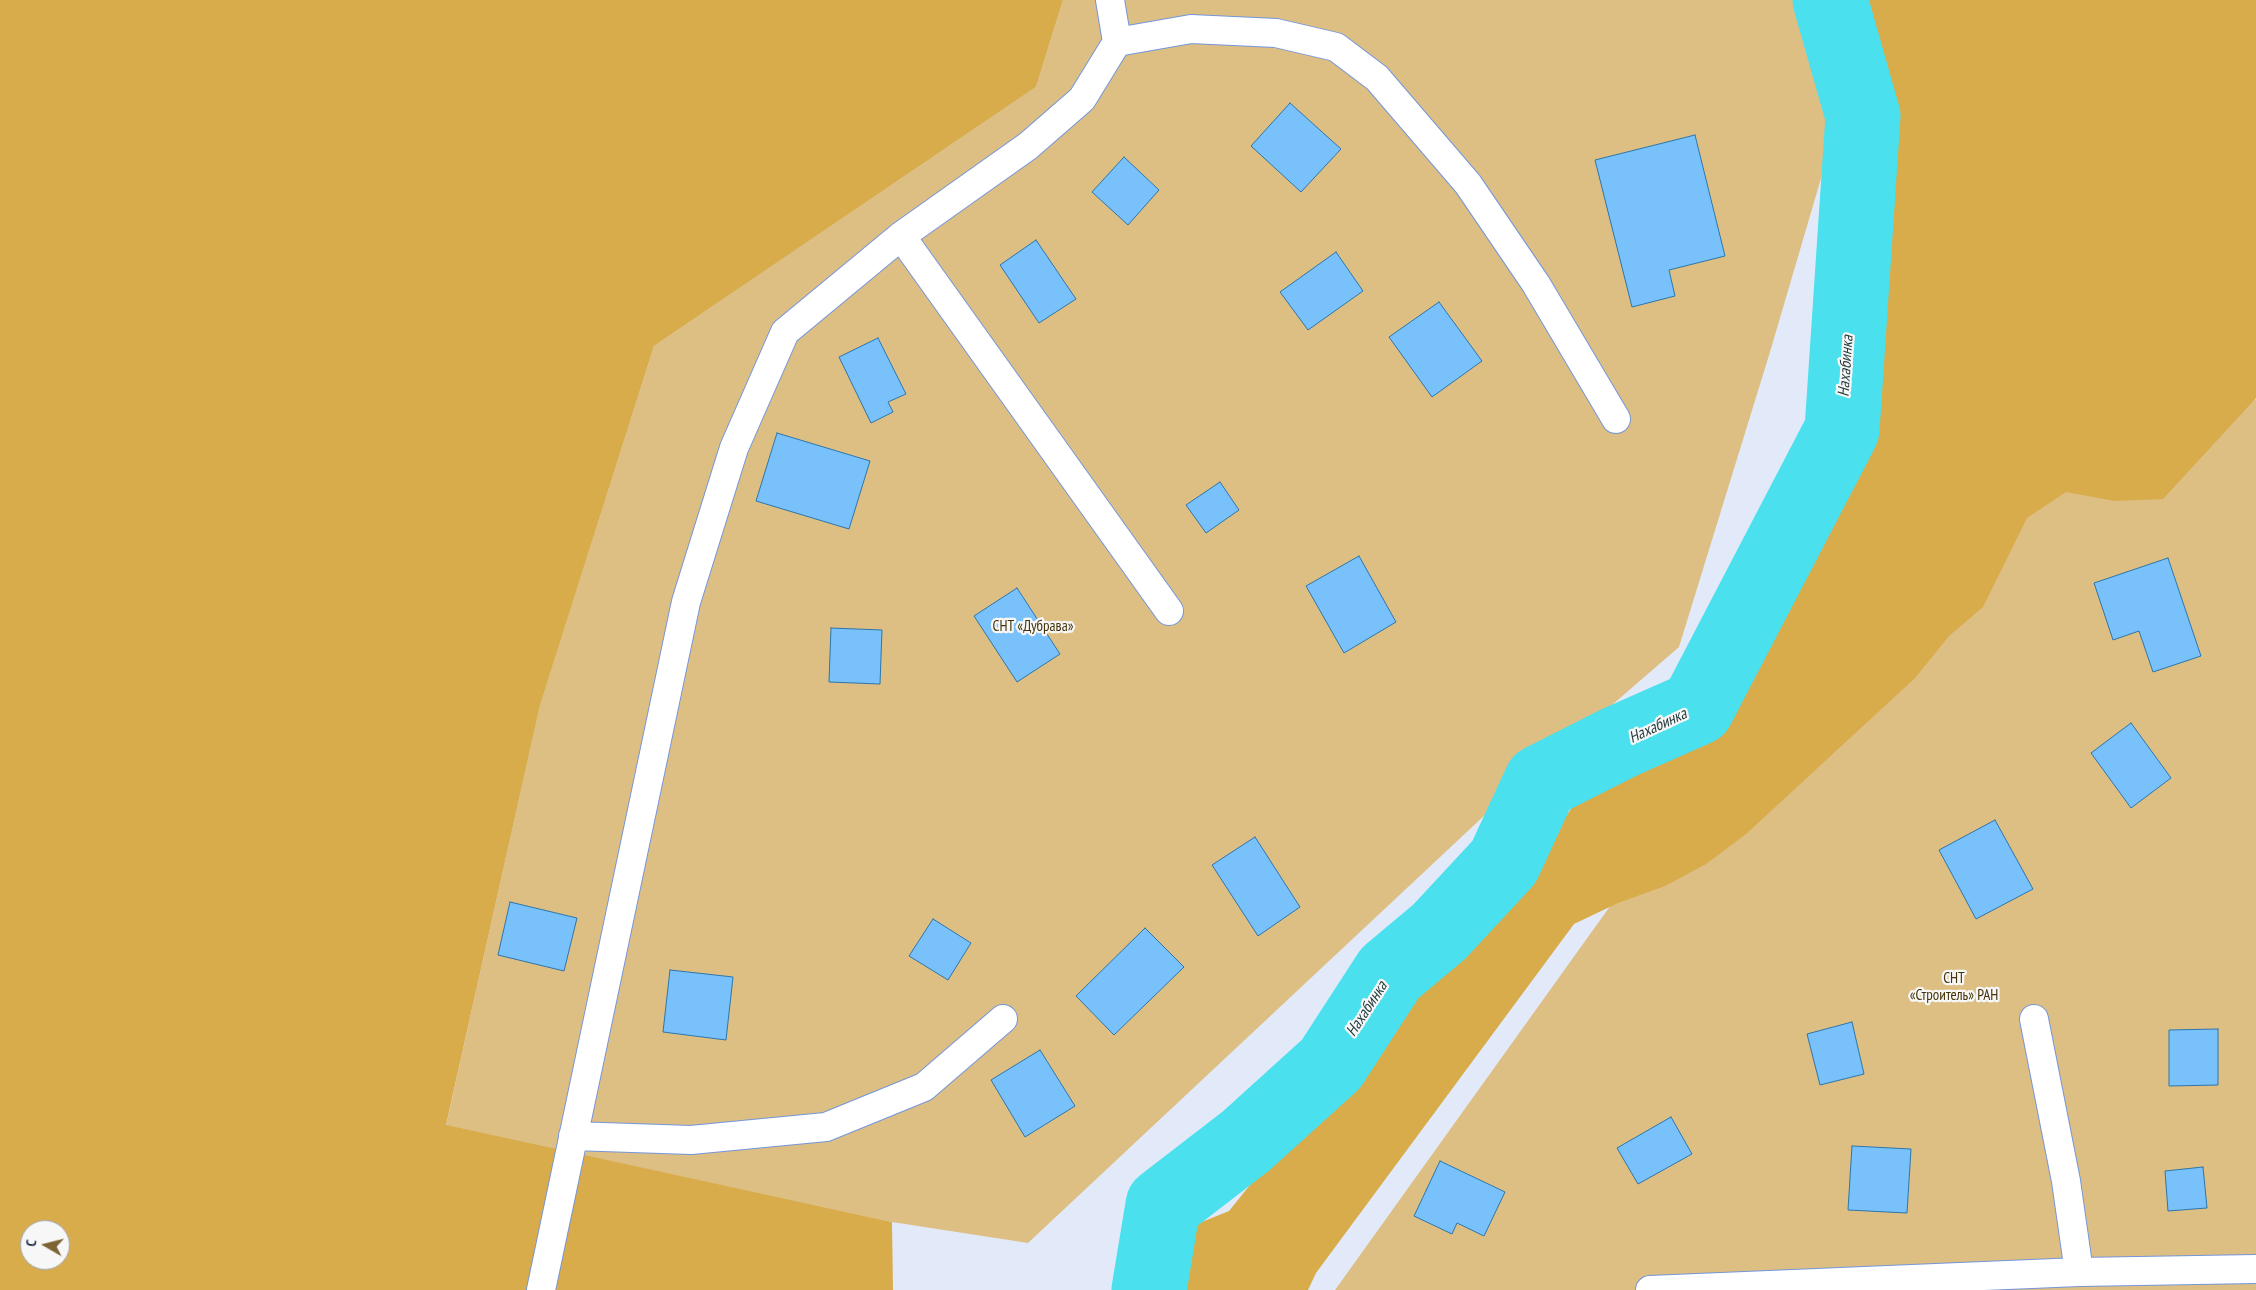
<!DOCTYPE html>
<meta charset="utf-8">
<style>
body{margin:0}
#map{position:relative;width:2256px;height:1290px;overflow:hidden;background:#e2eaf9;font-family:"PT Sans Narrow",sans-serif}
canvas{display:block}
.north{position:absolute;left:20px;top:1220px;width:50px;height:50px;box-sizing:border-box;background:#f7f7f7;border:1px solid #a0a5b1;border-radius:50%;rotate:278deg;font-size:14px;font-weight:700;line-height:20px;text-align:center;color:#1e2b47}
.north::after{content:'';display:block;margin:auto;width:18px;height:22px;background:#7c6435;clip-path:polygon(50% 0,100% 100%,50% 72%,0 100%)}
</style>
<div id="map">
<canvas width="2256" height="1290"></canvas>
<div class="north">С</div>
</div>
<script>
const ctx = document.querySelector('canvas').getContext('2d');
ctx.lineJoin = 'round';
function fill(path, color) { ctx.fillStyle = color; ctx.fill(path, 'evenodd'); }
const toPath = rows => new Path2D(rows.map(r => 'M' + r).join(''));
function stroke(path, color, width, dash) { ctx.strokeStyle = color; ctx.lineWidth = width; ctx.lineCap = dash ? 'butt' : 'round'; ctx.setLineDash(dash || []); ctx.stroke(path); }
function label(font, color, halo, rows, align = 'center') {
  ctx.font = font + ' "PT Sans Narrow",sans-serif'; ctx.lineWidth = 4.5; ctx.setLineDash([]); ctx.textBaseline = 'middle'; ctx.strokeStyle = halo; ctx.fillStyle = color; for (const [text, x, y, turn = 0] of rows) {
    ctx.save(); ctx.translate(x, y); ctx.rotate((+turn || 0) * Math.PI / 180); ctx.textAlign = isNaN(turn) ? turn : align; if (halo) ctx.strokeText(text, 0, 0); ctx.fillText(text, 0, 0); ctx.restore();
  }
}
const green = toPath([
 [1063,0,1808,0,1842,107,1770,352,1679,647,1486,814,1028,1243,892,1222,446,1126,540,704,654,346,1036,87],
 [2192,353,2256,400,2256,1290,1335,1290,1636,870]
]);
const forest = toPath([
 [0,0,1063,0,1036,87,654,346,540,705,446,1125,892,1222,893,1290,0,1290],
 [30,1230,60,1230,60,1260,30,1260],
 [1862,0,2256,0,2256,398,2163,499,2115,501,2066,492,2027,518,1983,607,1949,636,1915,678,1746,834,1706,864,1665,886,1618,903,1574,924,1316,1273,1308,1290,1166,1290,1187,1228,1229,1211,1378,1026,1535,878,1554,834,1581,794,1617,761,1662,744,1705,718,1737,685,1759,637,1770,584,1799,537,1831,503,1857,463,1889,221,1886,168,1889,120,1883,73]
]);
const river = toPath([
 [1149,1290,1163,1205,1246,1141,1331,1064,1390,973,1439,932,1504,862,1541,782,1620,742,1697,708,1842,430,1863,116,1830,0]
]);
const building = toPath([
 [1290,103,1341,149,1301,192,1251,146,1290,103],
 [1695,135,1725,256,1669,270,1675,296,1632,307,1595,160,1695,135],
 [1124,157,1159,190,1128,225,1092,192,1124,157],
 [1036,240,1076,299,1039,323,1000,265,1036,240],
 [1336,252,1363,291,1308,330,1280,292,1336,252],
 [1439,302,1482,361,1432,397,1389,337,1439,302],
 [878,338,906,394,888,402,893,412,871,423,839,357,878,338],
 [777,433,870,461,849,529,756,501,777,433],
 [1220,482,1239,510,1206,533,1186,505,1220,482],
 [1359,556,1396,622,1344,653,1306,586,1359,556],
 [2168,558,2201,656,2153,672,2139,631,2113,640,2094,583,2168,558],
 [1017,588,1060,654,1017,682,974,616,1017,588],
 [831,628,882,630,880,684,829,682,831,628],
 [2131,723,2171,778,2131,808,2091,753,2131,723],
 [1995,820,2033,889,1976,919,1939,850,1995,820],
 [1255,837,1300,907,1258,936,1212,865,1255,837],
 [510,902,577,918,564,971,498,955,510,902],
 [933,919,971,943,948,980,909,956,933,919],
 [1145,928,1184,967,1114,1035,1076,996,1145,928],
 [670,970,733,977,726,1040,663,1032,670,970],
 [1852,1022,1864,1074,1820,1085,1807,1034,1852,1022],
 [2218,1029,2218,1085,2169,1086,2169,1030,2218,1029],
 [1040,1050,1075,1106,1025,1137,991,1080,1040,1050],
 [1671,1117,1692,1154,1638,1184,1617,1148,1671,1117],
 [1852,1146,1911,1149,1907,1213,1848,1210,1852,1146],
 [1440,1161,1505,1192,1484,1236,1457,1223,1452,1234,1414,1216,1440,1161],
 [2203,1167,2207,1208,2168,1211,2165,1171,2203,1167]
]);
const minor = toPath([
 [1117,42,1191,29,1276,33,1336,47,1377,78,1468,184,1536,284,1616,419],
 [901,236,1169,611],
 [2034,1019,2066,1181,2079,1272],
 [573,1136,691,1140,826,1127,924,1087,1003,1019],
 [541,1290,686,602,734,448,785,332,901,236,1028,146,1082,99,1117,42,1110,0],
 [1650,1290,2079,1272,2256,1269]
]);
const parkNames = [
 ["СНТ «Дубрава»",1033,627],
 ["СНТ",1954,979],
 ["«Строитель» РАН",1954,996]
];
const waterNames = [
 ["Нахабинка",1846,366,-86],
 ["Нахабинка",1658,726,-25],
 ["Нахабинка",1367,1009,-57]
];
fill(green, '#ddbf84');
fill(forest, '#d8ab4b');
stroke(river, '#4ae0ed', 75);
fill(building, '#79c1fa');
stroke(building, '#2d76ab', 1);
stroke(minor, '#7496db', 30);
stroke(minor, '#fff', 28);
label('15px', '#453309', '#f7f7f7', parkNames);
label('italic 16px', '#243c3f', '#f7f7f7', waterNames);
</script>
